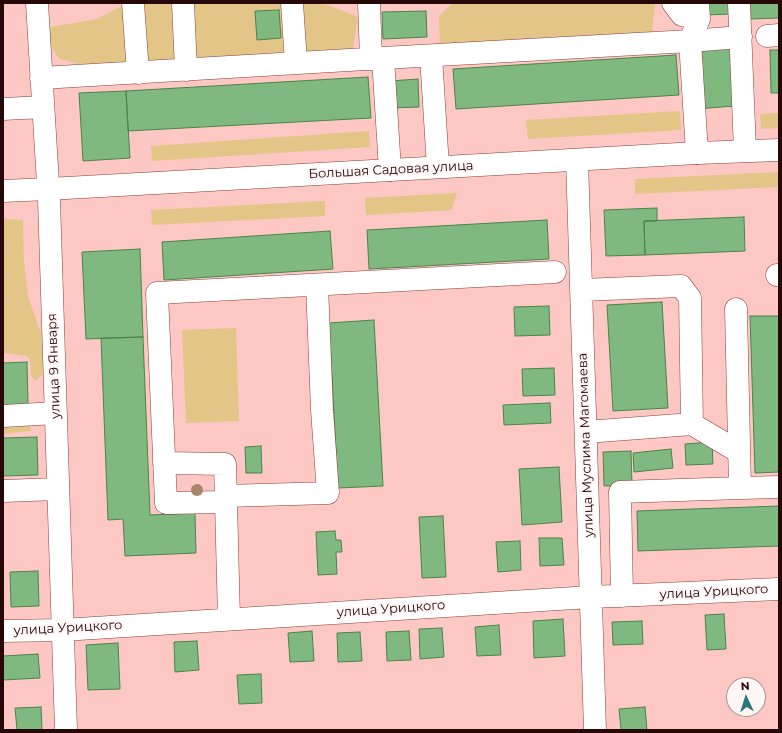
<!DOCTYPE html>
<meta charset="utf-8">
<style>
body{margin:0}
#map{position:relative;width:782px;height:733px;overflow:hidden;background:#fdc8c3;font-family:Montserrat,sans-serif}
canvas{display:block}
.frame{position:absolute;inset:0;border:4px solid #260808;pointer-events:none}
.north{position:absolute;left:726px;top:677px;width:40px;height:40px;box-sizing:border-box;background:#fff6f5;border:1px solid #a89796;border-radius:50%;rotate:356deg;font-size:11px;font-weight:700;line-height:16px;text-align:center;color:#260808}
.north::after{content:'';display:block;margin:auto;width:14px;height:18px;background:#2d767d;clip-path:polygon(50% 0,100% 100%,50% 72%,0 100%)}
</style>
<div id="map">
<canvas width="782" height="733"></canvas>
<div class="frame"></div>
<div class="north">N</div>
</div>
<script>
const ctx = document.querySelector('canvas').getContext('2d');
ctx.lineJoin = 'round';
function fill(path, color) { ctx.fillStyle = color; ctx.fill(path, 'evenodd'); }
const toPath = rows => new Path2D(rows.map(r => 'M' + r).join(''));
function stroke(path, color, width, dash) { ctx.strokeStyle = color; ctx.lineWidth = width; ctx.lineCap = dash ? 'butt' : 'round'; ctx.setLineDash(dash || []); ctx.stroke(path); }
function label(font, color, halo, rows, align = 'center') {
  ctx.font = font + ' Montserrat,sans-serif'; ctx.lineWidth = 4; ctx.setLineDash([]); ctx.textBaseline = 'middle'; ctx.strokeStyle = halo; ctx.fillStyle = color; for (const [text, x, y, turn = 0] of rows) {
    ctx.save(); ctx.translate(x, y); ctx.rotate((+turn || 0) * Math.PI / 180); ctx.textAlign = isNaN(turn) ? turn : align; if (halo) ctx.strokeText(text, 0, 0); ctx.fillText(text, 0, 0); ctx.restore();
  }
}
const green = toPath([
 [128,3,311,3,328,5,358,17,353,49,343,63,312,74,91,68,58,58,50,44,50,27,97,19],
 [461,3,655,3,652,33,440,49,439,16,452,4],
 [680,111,681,130,528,139,526,120],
 [779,113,779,128,761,129,760,114],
 [369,131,370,147,152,161,151,146],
 [779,172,779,187,635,194,635,179],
 [457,193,452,210,366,215,365,198],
 [325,201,325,216,152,225,151,210],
 [3,219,23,220,24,261,28,296,42,336,43,374,36,380,34,380,31,375,30,360,27,356,3,353],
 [236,328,239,421,186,423,182,330],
 [30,421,31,431,3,434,3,423]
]);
const building = toPath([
 [706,3,730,3,731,14,706,15,706,3],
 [750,3,779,3,779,18,751,19,750,3],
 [279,10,281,38,257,40,255,11,279,10],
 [426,11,427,37,383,39,382,12,426,11],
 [731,45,734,106,697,109,693,47,731,45],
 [770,50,779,50,779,93,771,93,770,50],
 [676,55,679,95,456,109,453,69,676,55],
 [368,77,371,118,128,131,126,91,368,77],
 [418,79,419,107,391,108,390,81,418,79],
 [126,91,130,158,83,161,79,93,126,91],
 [657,208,657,221,644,221,645,255,606,256,604,210,657,208],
 [744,217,745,251,645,255,644,221,744,217],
 [547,220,549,259,369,269,367,230,547,220],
 [330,231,333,269,164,280,162,242,330,231],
 [140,249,143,337,86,339,82,252,140,249],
 [662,302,668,408,613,411,607,305,662,302],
 [549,306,550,335,515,336,514,307,549,306],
 [750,316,779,316,779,472,755,473,750,316],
 [374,320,383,486,338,488,329,323,374,320],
 [143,337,150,515,195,513,196,553,125,556,123,519,108,520,101,338,143,337],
 [27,362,28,404,3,405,3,363,27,362],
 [554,368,555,395,523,396,522,369,554,368],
 [550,403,551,423,504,425,503,405,550,403],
 [37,437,38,475,3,476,3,438,37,437],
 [712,442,713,464,686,465,685,444,712,442],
 [261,446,262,473,246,473,245,447,261,446],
 [671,449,673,468,634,472,633,453,671,449],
 [631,451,632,485,604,486,603,452,631,451],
 [559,467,562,522,522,525,519,469,559,467],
 [779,506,779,546,638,551,637,511,779,506],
 [443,516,446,577,422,578,419,517,443,516],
 [335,531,336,540,341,540,342,552,336,552,337,574,318,575,316,532,335,531],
 [539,538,562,538,564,565,540,566,539,538],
 [520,541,521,570,498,572,496,542,520,541],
 [38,571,39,606,11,607,10,572,38,571],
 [724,614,726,649,707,650,705,615,724,614],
 [563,619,565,656,534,658,533,621,563,619],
 [642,621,643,644,613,645,612,622,642,621],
 [499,625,501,655,477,656,475,627,499,625],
 [442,628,444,657,420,659,419,629,442,628],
 [312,631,314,661,290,662,288,633,312,631],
 [409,631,411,660,387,661,386,632,409,631],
 [360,632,362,661,338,662,337,633,360,632],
 [197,641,199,670,175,672,174,642,197,641],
 [118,643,120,689,88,690,86,645,118,643],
 [38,654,40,678,3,680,3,656,38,654],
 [261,674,262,703,239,704,237,675,261,674],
 [41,707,42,730,17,730,15,708,41,707],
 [645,707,647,730,621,730,619,709,645,707]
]);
const minor = toPath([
 [37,3,49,200,66,730],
 [133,3,138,73],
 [183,3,186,70],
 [292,3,296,63],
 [369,3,371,59],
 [673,3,682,15,699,19],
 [739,3,745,151],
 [767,36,779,35],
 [431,56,438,167],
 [383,58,390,170],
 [41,78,383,58,690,41,741,37],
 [3,109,43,107],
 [697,153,690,41,699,19,698,3],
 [577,160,595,730],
 [777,275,779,275],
 [581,290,681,286,690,298,692,424,586,432],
 [3,416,56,413],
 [692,424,739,452],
 [164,463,225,464,226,502],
 [740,488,779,487],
 [3,491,58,489],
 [226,496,328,493,322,410,317,285],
 [622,596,620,492,740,488,736,309],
 [229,619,226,502,166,503,157,293,555,272],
 [3,631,62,630,591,597,779,589]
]);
const highway = toPath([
 [3,191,48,189,697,153,779,150]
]);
const trees = [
 [197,490]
];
const streetNames = [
 ["Большая Садовая улица",391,170,-3],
 ["улица 9 Января",54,366,-92],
 ["улица Муслима Магомаева",586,445,-92],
 ["улица Урицкого",714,592,-3],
 ["улица Урицкого",391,609,-4],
 ["улица Урицкого",68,628,-3]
];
fill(green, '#e3c587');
fill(building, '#80b97f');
stroke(building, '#4b834c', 1);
stroke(minor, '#893e3b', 23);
stroke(highway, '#893e3b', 23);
stroke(minor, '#fff', 22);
stroke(highway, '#fff', 22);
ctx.fillStyle = '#a8856b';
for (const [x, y] of trees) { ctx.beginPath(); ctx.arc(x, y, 6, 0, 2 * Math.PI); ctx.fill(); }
label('13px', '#260808', '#fff6f5', streetNames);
</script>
